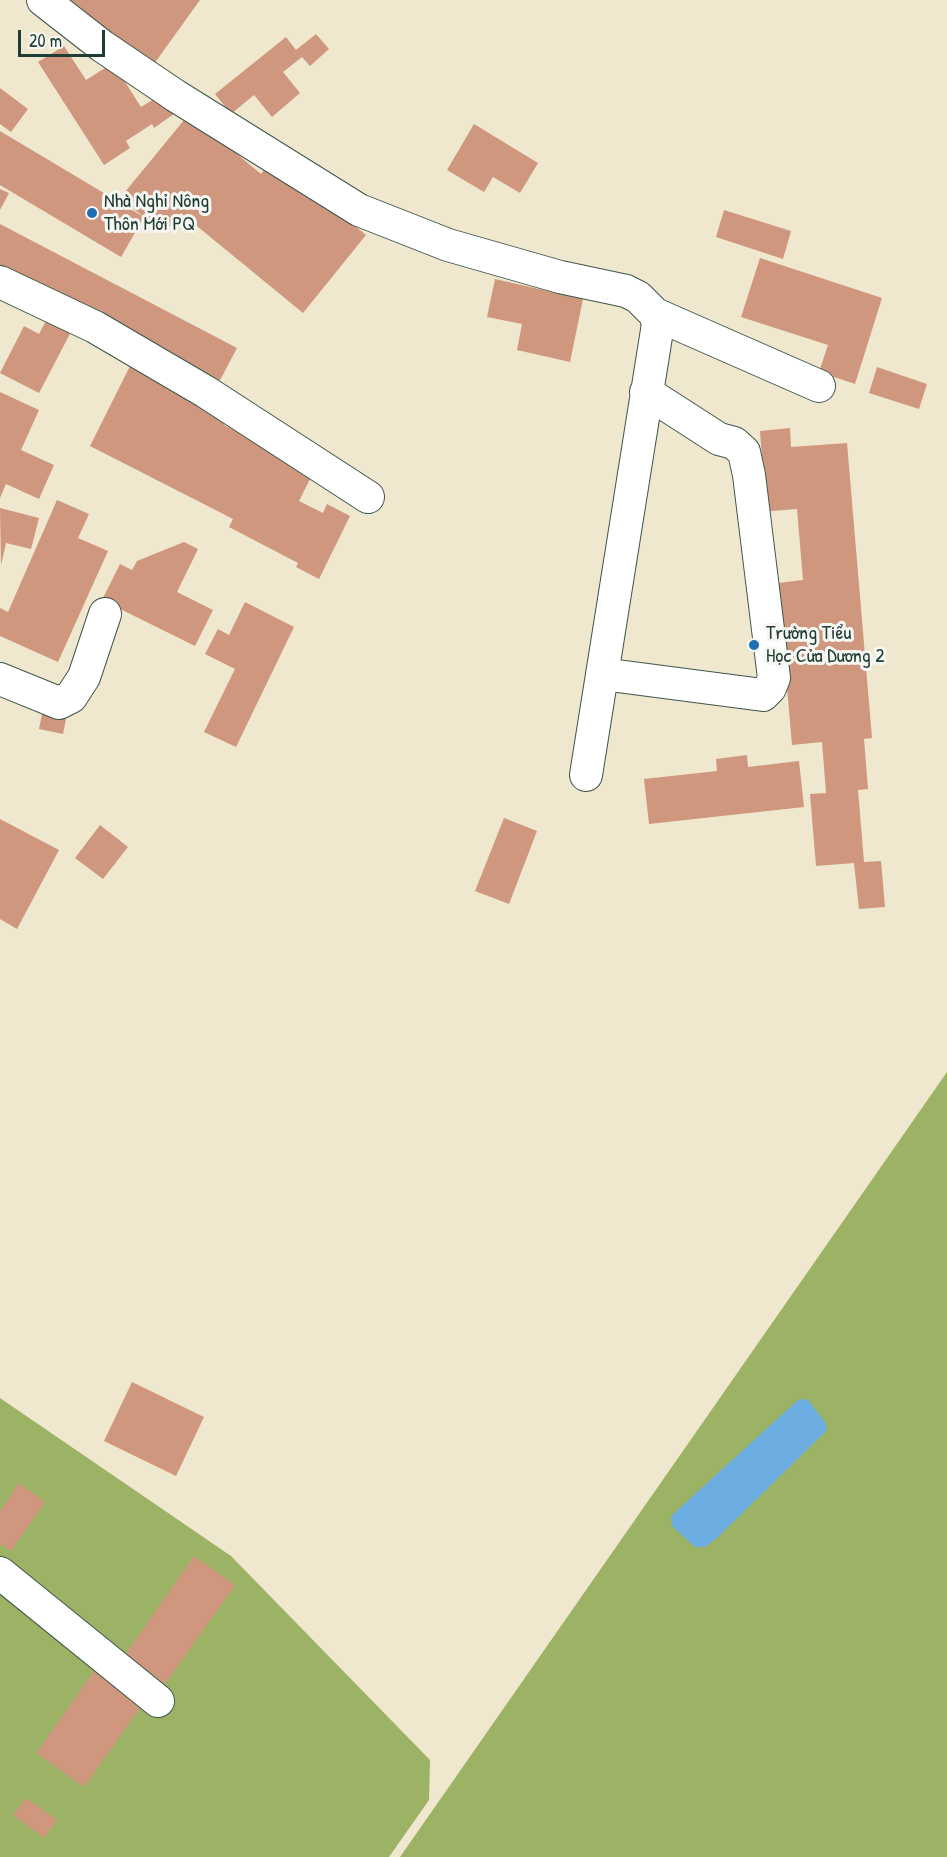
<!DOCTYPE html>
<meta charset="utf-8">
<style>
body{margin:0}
#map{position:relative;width:947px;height:1857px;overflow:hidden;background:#f0e7cf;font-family:"Patrick Hand",sans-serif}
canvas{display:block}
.scale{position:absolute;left:18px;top:30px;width:87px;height:27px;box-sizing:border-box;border:3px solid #1f3d34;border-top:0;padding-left:8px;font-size:18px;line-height:21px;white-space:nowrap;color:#1f3d34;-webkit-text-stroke:4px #f6f6f2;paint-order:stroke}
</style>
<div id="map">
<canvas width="947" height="1857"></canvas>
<div class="scale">20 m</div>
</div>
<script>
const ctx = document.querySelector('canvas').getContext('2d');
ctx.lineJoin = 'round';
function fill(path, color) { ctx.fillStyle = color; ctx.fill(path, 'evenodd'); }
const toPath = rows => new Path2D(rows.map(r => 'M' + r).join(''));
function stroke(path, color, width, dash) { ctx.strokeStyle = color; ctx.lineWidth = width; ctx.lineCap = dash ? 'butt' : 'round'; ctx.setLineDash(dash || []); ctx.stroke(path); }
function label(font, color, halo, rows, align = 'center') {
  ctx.font = font + ' "Patrick Hand",sans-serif'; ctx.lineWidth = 6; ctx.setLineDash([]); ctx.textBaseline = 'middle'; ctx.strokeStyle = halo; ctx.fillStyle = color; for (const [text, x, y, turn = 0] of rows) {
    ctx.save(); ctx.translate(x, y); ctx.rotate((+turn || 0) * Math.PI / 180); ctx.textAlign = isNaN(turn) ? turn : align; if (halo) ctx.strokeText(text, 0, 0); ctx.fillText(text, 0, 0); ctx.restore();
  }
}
const forest = toPath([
 [947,1072,947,1857,400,1857],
 [0,1398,231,1556,430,1760,429,1800,389,1857,0,1857]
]);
const water = toPath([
 [807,1399,825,1422,827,1430,718,1537,705,1547,695,1547,672,1526,671,1516,798,1400]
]);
const building = toPath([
 [67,0,200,0,154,64],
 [316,34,329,49,310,66,302,57,283,72,300,93,272,117,254,95,231,114,215,94,286,37,296,50],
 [64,46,86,80,113,63,141,107,162,94,174,114,154,128,152,124,126,141,130,148,104,165,38,62],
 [0,88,28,109,11,132,0,124],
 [189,114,261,174,273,158,366,235,303,313,181,213,164,233,120,198],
 [474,124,538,163,520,193,493,177,484,192,447,170],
 [0,131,144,217,121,257,0,185],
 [0,189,9,193,0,210],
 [724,210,791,231,783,259,716,237],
 [0,224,237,348,218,384,0,270],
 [760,258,882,298,855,384,819,372,828,345,741,317],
 [495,279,583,299,570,362,517,350,522,324,487,317],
 [48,317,72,330,39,393,0,373,24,326,39,334],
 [131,364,230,414,224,425,314,471,299,501,323,513,327,504,350,516,319,579,296,567,298,563,229,527,233,519,90,446],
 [877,367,927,384,919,409,869,393],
 [0,392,39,410,21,450,54,465,39,499,6,484,0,498],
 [790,428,791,447,847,443,872,738,864,739,868,789,858,790,864,862,881,861,885,907,859,909,854,863,816,866,810,794,826,793,822,742,792,745,778,583,803,580,797,509,758,512,753,459,762,458,760,431],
 [57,500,89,514,78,538,108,551,58,662,0,636,0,608,8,612],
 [0,508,39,518,31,549,6,543,1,565],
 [184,542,198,549,177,592,213,610,195,646,102,600,120,564,132,570,137,561],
 [245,602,294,627,236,747,204,732,235,669,205,654,218,629,229,635],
 [42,714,66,719,63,734,39,729],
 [747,755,748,767,799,761,804,807,649,824,644,779,717,771,716,759],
 [504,818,537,831,509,904,475,891],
 [0,819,59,850,17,929,0,919],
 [100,825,128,847,103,879,75,858],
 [132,1382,204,1417,176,1476,104,1441],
 [19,1483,45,1502,11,1551,0,1544,0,1511],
 [194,1556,235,1585,165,1684,125,1655],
 [97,1667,145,1701,84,1787,36,1753],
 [26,1798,57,1820,44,1838,13,1815]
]);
const street = toPath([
 [43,0,102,46,176,96,359,210,448,245,560,277,626,291,638,297,655,314,658,324,586,775],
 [0,282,95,327,206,392,368,497],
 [655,314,819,386],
 [602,674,763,695,770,688,774,678,749,475,744,452,734,443,719,439,646,392],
 [0,679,59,703,71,697,84,677,105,614],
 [0,1573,158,1701]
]);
const markers = [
 [92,213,6,"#1f6fb2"],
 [754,645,6,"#1f6fb2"]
];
const poiNames = [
 ["Nhà Nghỉ Nông",104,202],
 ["Thôn Mới PQ",104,225],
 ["Trường Tiểu",766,634],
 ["Học Cửa Dương 2",766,657]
];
fill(forest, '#9cb365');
fill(water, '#6caee1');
fill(building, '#ce977e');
stroke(street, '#3e564b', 34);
stroke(street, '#fff', 32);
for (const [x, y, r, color] of markers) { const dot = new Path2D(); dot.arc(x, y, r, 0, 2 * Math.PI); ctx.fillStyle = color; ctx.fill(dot); stroke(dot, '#f6f6f2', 2); }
label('20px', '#1f3d34', '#f6f6f2', poiNames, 'left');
</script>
